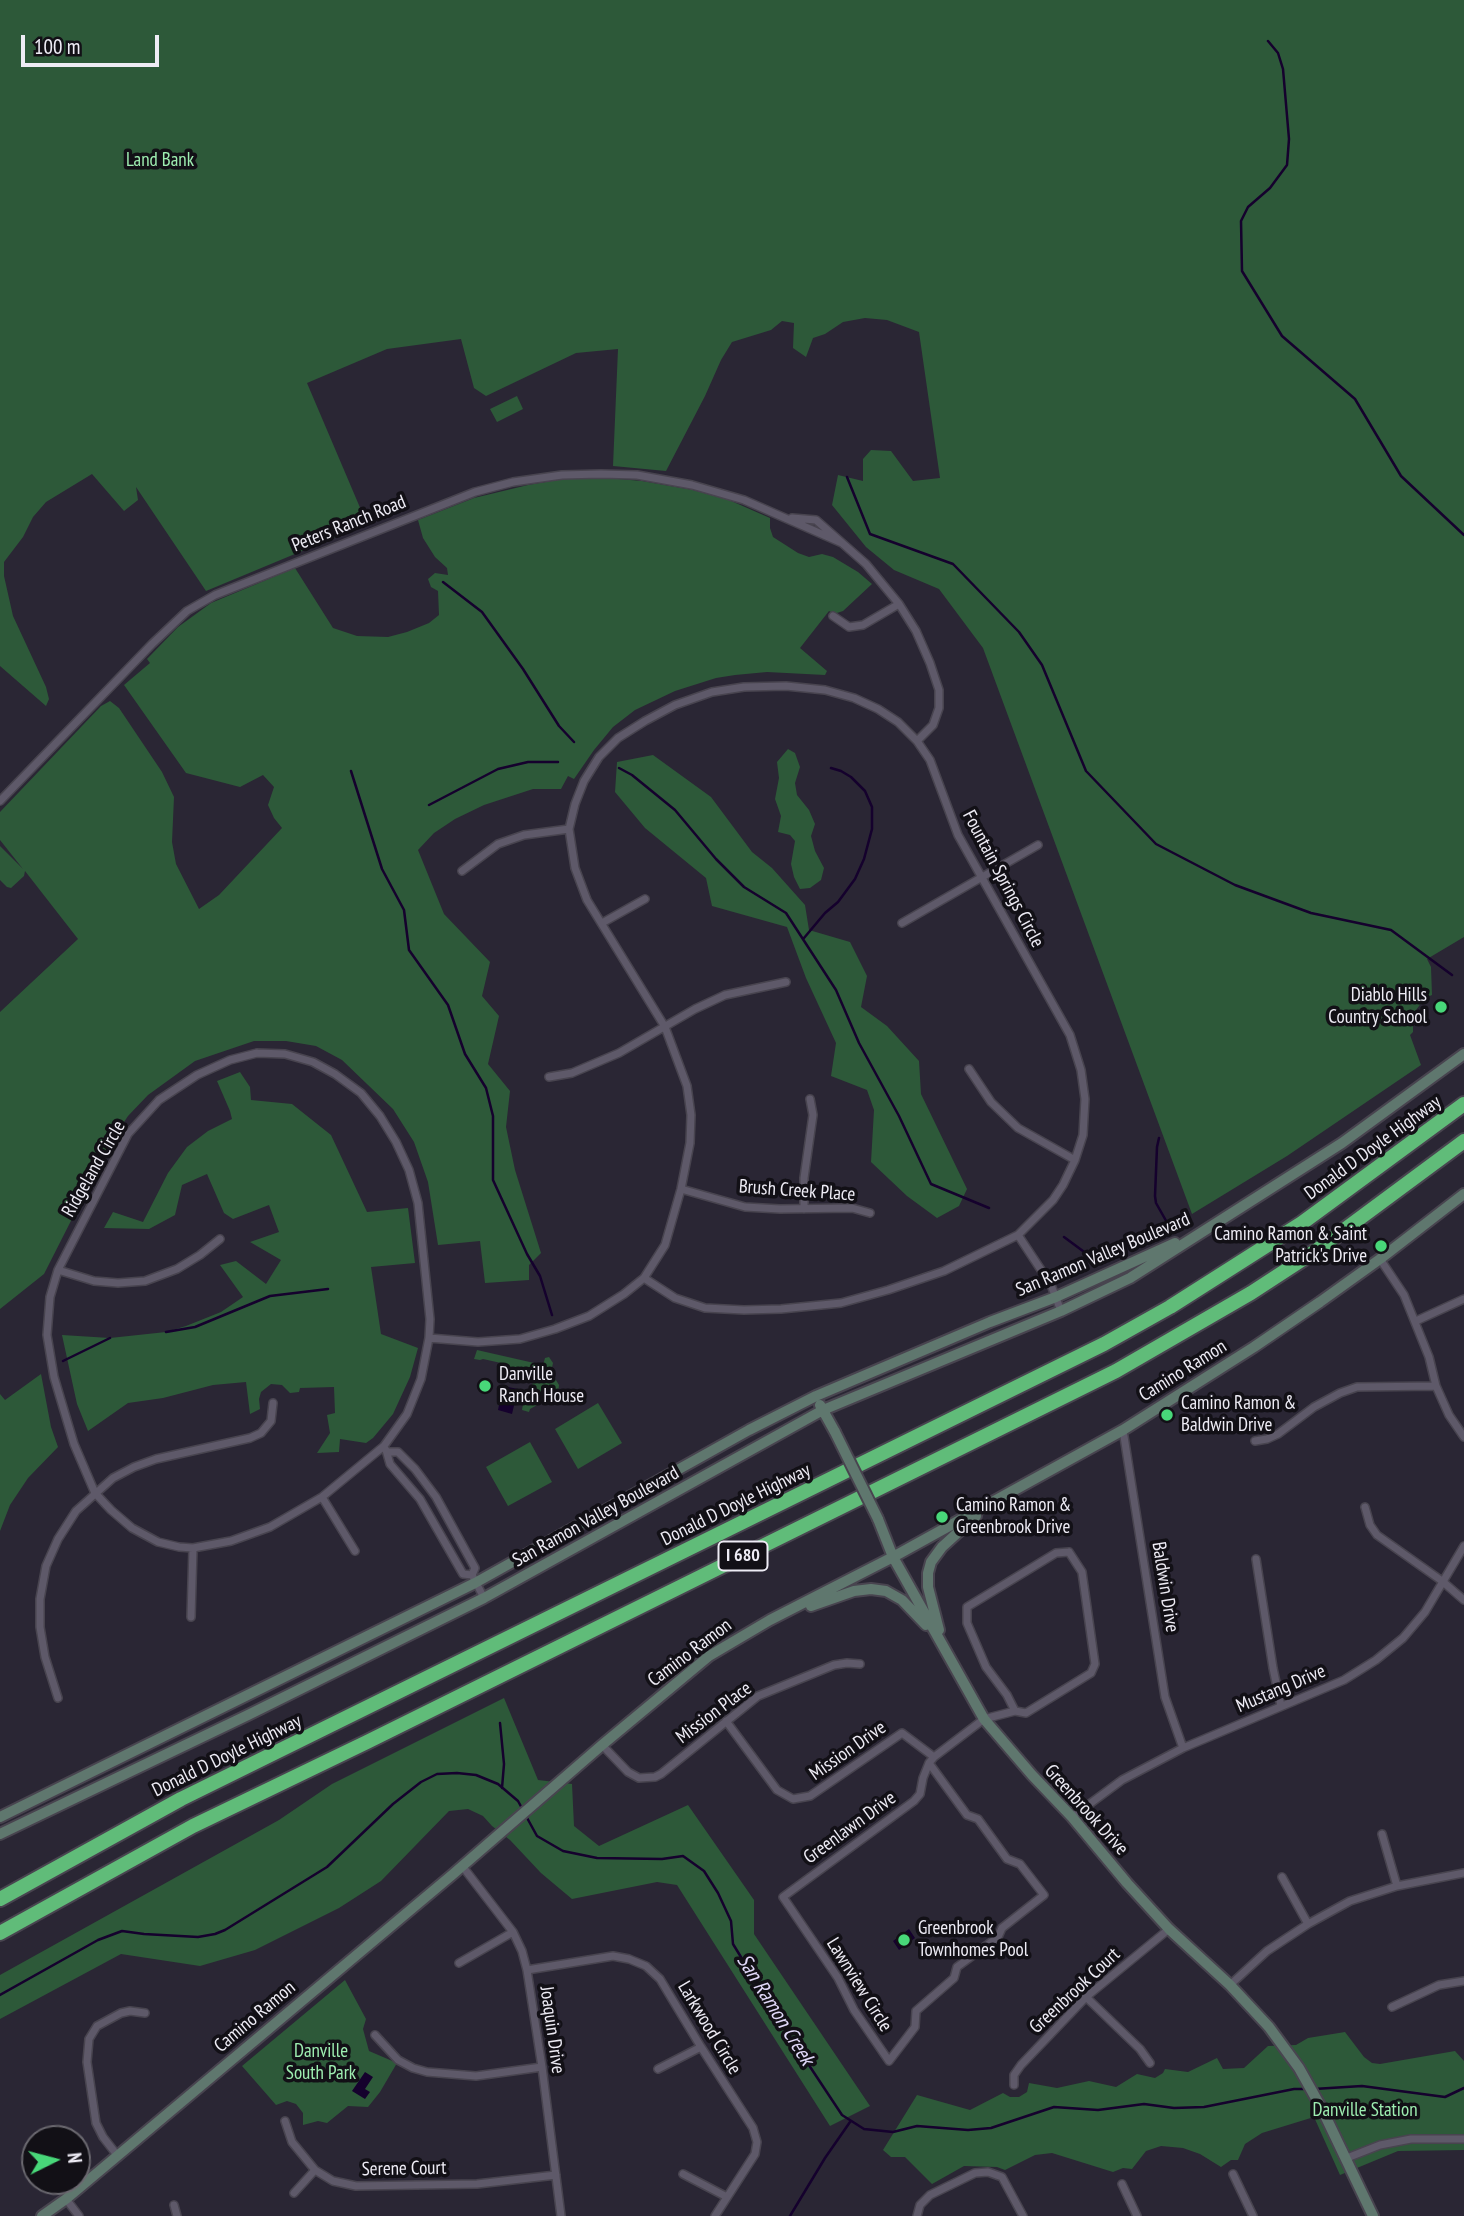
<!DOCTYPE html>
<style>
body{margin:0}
#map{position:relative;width:1464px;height:2216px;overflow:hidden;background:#2a2634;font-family:"PT Sans Narrow",sans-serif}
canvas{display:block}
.north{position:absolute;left:21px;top:2125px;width:70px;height:70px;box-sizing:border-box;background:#121016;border:2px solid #6a686f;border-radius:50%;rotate:84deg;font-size:19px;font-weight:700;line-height:28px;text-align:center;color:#eeecf5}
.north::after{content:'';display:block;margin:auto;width:24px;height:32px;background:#48d779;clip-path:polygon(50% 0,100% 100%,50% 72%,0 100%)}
.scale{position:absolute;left:21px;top:35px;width:138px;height:32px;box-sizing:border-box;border:4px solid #eeecf5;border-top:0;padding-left:9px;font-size:21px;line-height:24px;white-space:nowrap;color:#eeecf5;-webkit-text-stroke:5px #121016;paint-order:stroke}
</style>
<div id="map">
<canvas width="1464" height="2216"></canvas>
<div class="north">N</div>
<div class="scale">100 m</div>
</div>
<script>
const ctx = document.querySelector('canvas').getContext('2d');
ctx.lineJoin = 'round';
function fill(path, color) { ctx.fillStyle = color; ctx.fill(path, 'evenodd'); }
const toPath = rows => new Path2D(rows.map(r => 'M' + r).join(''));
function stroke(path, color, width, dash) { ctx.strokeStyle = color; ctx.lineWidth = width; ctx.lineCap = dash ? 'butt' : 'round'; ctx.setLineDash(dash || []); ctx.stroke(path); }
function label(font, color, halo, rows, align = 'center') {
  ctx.font = font + ' "PT Sans Narrow",sans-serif'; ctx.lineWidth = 7; ctx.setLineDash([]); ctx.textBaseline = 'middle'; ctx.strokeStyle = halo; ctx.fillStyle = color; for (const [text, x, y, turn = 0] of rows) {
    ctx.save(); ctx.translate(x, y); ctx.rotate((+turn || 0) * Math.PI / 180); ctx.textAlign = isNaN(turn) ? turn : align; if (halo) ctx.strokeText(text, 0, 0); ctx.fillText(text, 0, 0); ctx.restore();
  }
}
const green = toPath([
 [0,0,1464,0,1464,937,1427,959,1431,967,1432,995,1425,998,1416,1010,1413,1016,1413,1032,1410,1035,1421,1065,1287,1156,1192,1214,983,648,939,589,894,570,866,547,832,505,838,475,863,481,863,459,871,450,891,451,913,481,940,478,919,332,887,320,865,318,843,322,825,334,813,338,806,357,793,348,794,323,782,321,771,330,732,342,721,360,705,396,666,471,613,466,618,349,576,353,486,396,474,388,461,339,387,349,307,383,367,524,206,591,136,487,138,500,124,511,92,474,46,502,33,517,23,537,4,562,4,576,13,616,46,687,49,699,46,706,0,666],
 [517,396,523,409,497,422,490,409],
 [607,478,642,481,693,490,729,500,770,518,770,528,773,537,798,553,809,557,822,554,833,557,858,572,872,584,843,611,834,614,829,611,800,648,827,671,825,675,767,672,735,675,716,678,675,691,635,710,613,727,594,750,574,779,568,776,561,789,533,789,484,805,455,819,434,833,418,850,444,914,490,962,482,996,499,1016,488,1064,510,1091,506,1127,515,1170,541,1253,529,1265,529,1280,485,1283,480,1241,438,1245,428,1182,414,1142,393,1109,342,1060,316,1046,286,1041,254,1041,195,1061,148,1095,128,1116,112,1140,44,1274,0,1309,0,1012,78,939,25,871,24,876,11,888,7,887,0,880,0,846,23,869,0,840,0,812,101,706,110,701,119,708,162,772,174,797,172,842,176,864,199,909,219,895,282,828,274,818,268,805,274,787,263,775,240,787,186,773,124,685,150,663,147,659,178,627,211,603,295,568,333,628,357,636,388,637,407,632,429,623,439,615,438,591,431,587,428,579,435,573,448,575,447,568,435,557,423,538,418,520,474,498,528,485,563,479],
 [788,749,795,753,800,767,795,783,797,795,809,810,815,824,811,836,815,851,824,868,821,880,810,888,800,889,794,877,791,864,795,841,790,835,778,832,781,816,775,799,779,778,777,762],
 [653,755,711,797,752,852,772,868,805,905,809,930,850,942,867,976,861,1007,887,1026,919,1061,921,1094,967,1189,959,1206,937,1218,907,1196,871,1162,874,1110,867,1090,831,1076,836,1043,806,978,787,927,712,906,706,878,645,828,615,792,617,762],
 [240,1072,250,1087,251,1100,292,1104,331,1135,367,1212,408,1208,415,1263,371,1267,381,1334,418,1348,410,1377,393,1414,373,1438,366,1443,340,1439,339,1452,317,1453,330,1433,327,1415,335,1413,334,1387,300,1388,299,1392,290,1393,282,1385,271,1384,261,1392,259,1399,260,1409,250,1414,246,1382,213,1385,163,1398,128,1403,88,1431,77,1404,62,1335,110,1338,166,1332,186,1326,221,1312,243,1297,220,1265,236,1261,266,1284,281,1260,250,1242,279,1232,269,1205,233,1219,224,1213,207,1174,182,1185,175,1215,149,1229,104,1228,113,1212,143,1222,168,1173,187,1147,208,1131,232,1119,230,1111,217,1081],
 [477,1350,543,1365,545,1358,549,1357,553,1363,551,1372,559,1385,558,1394,552,1400,545,1396,546,1390,543,1388,539,1404,530,1409,529,1412,522,1410,523,1404,528,1404,534,1377,522,1374,521,1380,513,1378,513,1375,508,1374,510,1365,483,1359,480,1360,474,1359],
 [41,1374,51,1427,58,1447,28,1478,10,1505,0,1531,0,1394,5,1400],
 [598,1403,622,1443,578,1469,555,1429],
 [530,1442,552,1482,508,1506,486,1467],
 [504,1698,538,1780,572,1784,574,1826,599,1846,688,1805,754,1900,754,1934,870,2106,830,2126,677,1885,657,1882,572,1899,541,1873,510,1840,492,1826,483,1816,468,1809,449,1811,381,1881,339,1908,255,1950,200,1966,121,1954,0,2019,0,1975,279,1820,332,1784],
 [345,1980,366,2019,363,2029,369,2051,397,2063,380,2092,368,2107,348,2106,327,2123,318,2121,303,2125,303,2113,296,2104,287,2101,276,2105,242,2066],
 [1345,2032,1364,2057,1372,2063,1380,2064,1455,2051,1464,2061,1464,2150,1398,2151,1340,2175,1314,2117,1262,2133,1245,2144,1238,2160,1231,2160,1221,2167,1200,2154,1183,2148,1161,2146,1146,2151,1132,2169,1123,2168,1113,2172,1052,2153,1035,2155,1005,2170,997,2167,964,2166,932,2184,905,2157,891,2157,883,2150,917,2095,970,2110,1003,2093,1010,2097,1019,2097,1027,2092,1029,2083,1057,2088,1089,2081,1116,2087,1137,2074,1155,2078,1163,2073,1165,2069,1188,2072,1217,2058,1223,2069,1244,2068,1268,2046,1296,2045,1308,2038]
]);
const water = toPath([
 [503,1386,518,1389,512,1414,498,1410],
 [909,1929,915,1938,899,1950,893,1941],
 [365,2072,373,2077,365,2089,370,2092,365,2099,352,2091]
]);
const stream = toPath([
 [1268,41,1278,53,1283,69,1289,139,1287,165,1270,188,1248,207,1241,221,1242,271,1282,336,1355,399,1401,476,1464,535],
 [847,477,870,534,953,564,1019,632,1042,665,1086,771,1156,844,1235,885,1311,913,1391,930,1452,975],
 [443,582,482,612,523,669,559,726,574,742],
 [619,768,632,775,675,810,716,859,744,887,786,913,836,990,859,1043,899,1116,931,1184,989,1208],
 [351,771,382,869,404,910,409,950,448,1005,465,1054,486,1088,493,1116,493,1180,527,1254,540,1276,552,1315],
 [429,805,498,769,528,762,558,762],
 [804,938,825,913,838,902,855,879,864,859,872,829,872,807,865,791,851,777,841,771,831,768],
 [1159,1138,1157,1147,1155,1196,1156,1203,1169,1226],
 [1064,1237,1091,1257],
 [166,1332,195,1327,270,1296,328,1289],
 [63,1361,110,1338],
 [500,1723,504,1764,502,1788],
 [526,1816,537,1836,563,1851,597,1858,662,1859,683,1856,704,1871,718,1893,731,1921,733,1944,785,2029,842,2115,864,2129,893,2132,917,2126,968,2130,991,2128,1054,2107,1098,2110,1144,2104,1174,2108,1204,2107,1294,2089,1307,2089],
 [0,1995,98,1940,122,1931,144,1934,198,1937,215,1934,225,1930,327,1867,393,1804,421,1782,437,1774,457,1773,476,1775,498,1784,518,1801,523,1810],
 [1314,2089,1362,2086,1445,2097,1464,2088],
 [790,2216,825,2158,850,2122]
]);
const street = toPath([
 [792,518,816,520,866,564,899,604,916,631,930,663,939,690,939,708,933,725,917,741],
 [833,616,849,627,863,625,899,604],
 [0,801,152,644,187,611,215,595,475,492,513,482,562,475,601,474,637,475,692,485,744,500,842,543],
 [462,871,498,844,524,835,569,829],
 [602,923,645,899],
 [902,923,1038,845],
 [257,1053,285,1054,313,1062,335,1074,361,1093,380,1116,396,1142,409,1170,418,1203,430,1319,429,1338,421,1379,407,1414,384,1446,322,1497,270,1527,231,1541,193,1548,179,1547,158,1542,132,1528,111,1510,95,1493,74,1444,54,1377,47,1335,50,1297,58,1270,128,1134,159,1100,197,1075,230,1060,257,1053],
 [969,1069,991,1102,1018,1128,1075,1160],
 [549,1077,572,1073,619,1053,695,1009,725,995,786,982],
 [681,1189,745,1207,780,1209,852,1208,870,1213],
 [804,1209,804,1178,813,1115,810,1099],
 [1018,1235,1051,1285,1061,1311],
 [1380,1259,1404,1295,1429,1357,1436,1386,1449,1415,1464,1437],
 [58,1270,94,1281,118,1283,145,1281,177,1269,200,1255,220,1239],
 [1416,1321,1464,1299],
 [429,1338,478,1342,520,1339,555,1329,589,1316,624,1294,644,1278,665,1245,681,1189,690,1143,691,1115,687,1086,665,1027,587,900,575,868,569,829,575,804,584,781,599,757,618,738,645,721,675,705,712,692,744,687,786,686,825,690,854,698,878,709,898,722,917,741,930,760,958,835,1070,1035,1081,1070,1085,1099,1083,1135,1075,1160,1063,1185,1053,1200,1018,1235,944,1271,888,1290,841,1303,781,1309,744,1310,705,1308,675,1298,644,1278],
 [1123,1430,1165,1697,1183,1748],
 [1255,1441,1267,1439,1278,1434,1314,1407,1340,1393,1357,1387,1436,1386],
 [386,1450,390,1464,420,1499,463,1574,472,1575],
 [389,1452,398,1452,415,1469,436,1497,475,1568,472,1575,484,1598],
 [322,1497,355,1551],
 [1365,1507,1370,1525,1377,1535,1442,1581,1464,1600],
 [1069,1552,1082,1572,1095,1664,1091,1673,1026,1713,1015,1711,1007,1695,986,1667,967,1623,967,1607,1056,1553,1069,1552],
 [1256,1559,1273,1668,1281,1706],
 [191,1617,193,1548],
 [58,1698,45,1657,40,1627,40,1599,46,1566,58,1539,76,1511,113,1478,134,1467,156,1459,250,1438,261,1433,271,1421,273,1403],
 [726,1721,777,1790,793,1799,810,1796,902,1733,934,1757],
 [602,1745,628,1772,639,1778,655,1777,661,1774,758,1696,834,1665,847,1663,860,1664],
 [929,1763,967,1815,978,1819,1007,1859,1020,1864,1044,1895,1002,1928,998,1937,957,1967,954,1978,916,2011,915,2027,889,2061,854,2010,838,1978,783,1897,914,1801,920,1794,923,1778,929,1763,934,1757,984,1719,1015,1711],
 [1072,1817,1122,1780,1183,1748,1344,1680,1376,1660,1403,1638,1425,1612,1464,1546],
 [1382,1834,1397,1886],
 [463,1867,513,1932,522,1951,527,1970,542,2067,561,2216],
 [1282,1877,1308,1924],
 [459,1963,513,1932],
 [527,1970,613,1956,629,1959,646,1966,660,1979,701,2047,753,2128,757,2142,755,2154,715,2216],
 [1230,1985,1267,1951,1308,1924,1350,1901,1397,1886,1464,1873],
 [1086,1997,1140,2049,1150,2063],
 [1392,2007,1439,1985,1464,1981],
 [375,2035,398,2060,413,2068,427,2072,476,2076,542,2067],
 [658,2069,701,2047],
 [1014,2085,1014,2075,1021,2065,1086,1997,1169,1929],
 [285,2121,292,2142,315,2170,333,2181,356,2186,477,2184,556,2175],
 [117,2155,103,2137,96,2123,87,2062,89,2039,97,2026,121,2013,130,2011,145,2013],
 [1347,2158,1380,2145,1411,2139,1464,2139],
 [683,2174,727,2197],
 [1233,2174,1253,2216],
 [1122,2184,1137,2216],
 [294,2193,315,2170],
 [66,2199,79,2216],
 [174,2205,177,2216],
 [917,2216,920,2205,930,2195,975,2173,988,2172,1002,2177,1023,2216]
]);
const secondary = toPath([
 [820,1405,835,1432],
 [878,1519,893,1557,984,1719,1032,1775,1072,1817,1127,1883,1169,1929,1230,1985,1269,2027,1299,2068,1322,2109,1373,2216],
 [811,1606,854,1591,871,1589,886,1591,902,1600,926,1625],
 [939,1630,928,1587,928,1573,931,1562,942,1547,976,1516],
 [0,1817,475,1583,749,1430,816,1396,990,1322,1056,1297,1175,1243],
 [0,1834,248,1715,484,1598,823,1410,1061,1311,1130,1278,1342,1143,1464,1054],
 [42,2216,66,2199,452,1875,602,1745,709,1656,770,1620,893,1557,1123,1430,1254,1347,1320,1302,1380,1259,1464,1194]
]);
const highway = toPath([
 [0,1899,181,1799,1104,1344,1170,1307,1302,1223,1464,1104],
 [0,1933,193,1826,367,1742,1116,1371,1251,1293,1317,1250,1464,1141]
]);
const secondaryBridge = toPath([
 [835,1432,878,1519]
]);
const markers = [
 [1441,1007,7,"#48d779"],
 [1381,1246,7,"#48d779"],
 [485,1386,7,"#48d779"],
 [1167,1415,7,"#48d779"],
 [942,1517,7,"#48d779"],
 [904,1940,7,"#48d779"]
];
const shields = [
 [743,1556,49]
];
const shieldNames = [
 ["I 680",743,1556]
];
const parkNames = [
 ["Land Bank",160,161],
 ["Danville",321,2052],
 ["South Park",321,2074],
 ["Danville Station",1365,2111]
];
const streetNames = [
 ["Peters Ranch Road",349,524,-22],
 ["Fountain Springs Circle",1003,879,62],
 ["Donald D Doyle Highway",1373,1148,-36],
 ["Ridgeland Circle",94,1169,-60],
 ["Brush Creek Place",797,1191,4],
 ["San Ramon Valley Boulevard",1103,1255,-23],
 ["Camino Ramon",1183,1371,-32],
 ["Donald D Doyle Highway",736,1505,-26],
 ["San Ramon Valley Boulevard",596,1517,-29],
 ["Baldwin Drive",1165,1587,81],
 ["Camino Ramon",690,1653,-37],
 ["Mustang Drive",1281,1689,-23],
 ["Mission Place",714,1713,-37],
 ["Mission Drive",848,1751,-35],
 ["Donald D Doyle Highway",227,1756,-26],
 ["Greenbrook Drive",1086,1810,48],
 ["Greenlawn Drive",850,1828,-36],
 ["Lawnview Circle",859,1985,58],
 ["Greenbrook Court",1075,1991,-43],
 ["Camino Ramon",255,2017,-40],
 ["Larkwood Circle",709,2028,59],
 ["Joaquin Drive",552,2030,82],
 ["Serene Court",404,2169,-1]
];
const poiNames = [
 ["Diablo Hills",1427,996,"right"],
 ["Country School",1427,1018,"right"],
 ["Camino Ramon & Saint",1367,1235,"right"],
 ["Patrick's Drive",1367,1257,"right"],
 ["Danville",499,1375],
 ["Ranch House",499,1397],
 ["Camino Ramon &",1181,1404],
 ["Baldwin Drive",1181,1426],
 ["Camino Ramon &",956,1506],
 ["Greenbrook Drive",956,1528],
 ["Greenbrook",918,1929],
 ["Townhomes Pool",918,1951]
];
const waterNames = [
 ["San Ramon Creek",775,2010,58]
];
fill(green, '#2d5939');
fill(water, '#15012d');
stroke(stream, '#15012d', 2.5);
stroke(street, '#48444f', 10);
stroke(secondary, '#48444f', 14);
stroke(highway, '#48444f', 18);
stroke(street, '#5e5969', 7);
stroke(secondary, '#5f776e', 10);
stroke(highway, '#60bc79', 14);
stroke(secondaryBridge, '#48444f', 14, []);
stroke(secondaryBridge, '#5f776e', 10);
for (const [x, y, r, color] of markers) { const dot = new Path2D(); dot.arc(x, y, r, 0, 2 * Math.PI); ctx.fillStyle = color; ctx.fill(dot); stroke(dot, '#121016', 2.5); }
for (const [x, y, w] of shields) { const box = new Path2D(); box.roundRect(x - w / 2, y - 14.5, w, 29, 5); ctx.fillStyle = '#121016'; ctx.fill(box); stroke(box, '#eeecf5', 2); }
label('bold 18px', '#eeecf5', null, shieldNames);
label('19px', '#9eeeb1', '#121016', parkNames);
label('19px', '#eeecf5', '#121016', streetNames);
label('19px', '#eeecf5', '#121016', poiNames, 'left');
label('italic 21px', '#e1d8f9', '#121016', waterNames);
</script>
